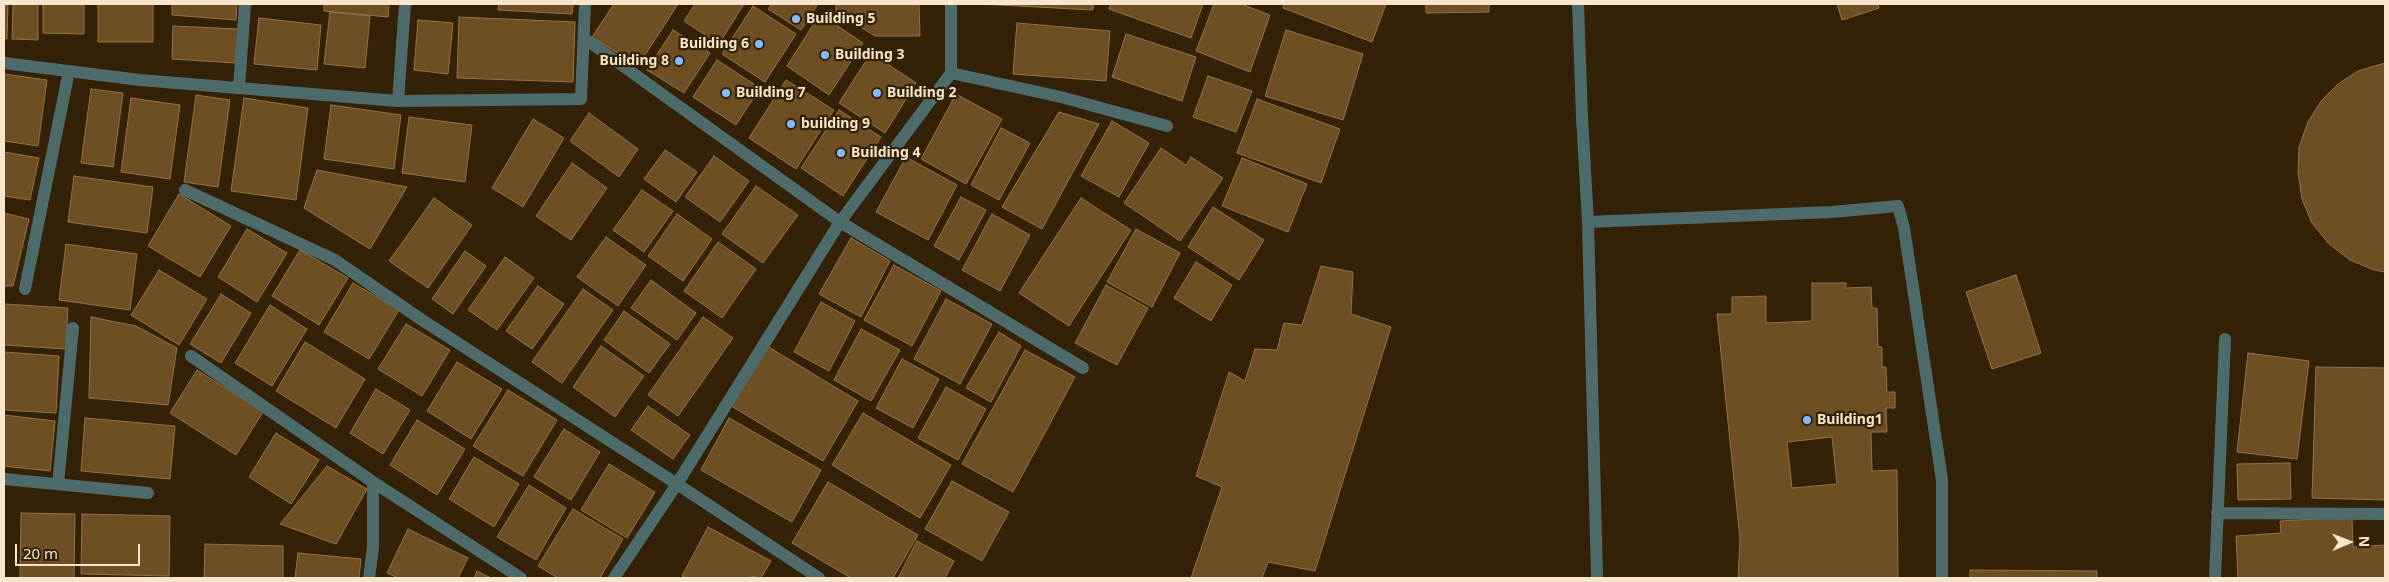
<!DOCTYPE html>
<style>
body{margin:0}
#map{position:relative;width:2389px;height:582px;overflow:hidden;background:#332208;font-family:"Noto Sans",sans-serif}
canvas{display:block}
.frame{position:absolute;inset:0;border:5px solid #f8e5cc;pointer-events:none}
.north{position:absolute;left:2324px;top:517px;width:50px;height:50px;-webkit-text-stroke:4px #332208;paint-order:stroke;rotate:89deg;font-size:14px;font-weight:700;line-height:20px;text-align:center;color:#f8e5cc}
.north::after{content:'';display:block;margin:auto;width:18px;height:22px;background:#f8e5cc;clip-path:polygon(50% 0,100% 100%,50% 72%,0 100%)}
.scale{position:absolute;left:15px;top:544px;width:125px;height:22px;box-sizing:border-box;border:2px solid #f8e5cc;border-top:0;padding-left:6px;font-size:15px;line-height:18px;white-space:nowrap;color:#f8e5cc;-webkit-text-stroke:4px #332208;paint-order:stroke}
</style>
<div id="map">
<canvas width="2389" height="582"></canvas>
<div class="frame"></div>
<div class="north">N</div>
<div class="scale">20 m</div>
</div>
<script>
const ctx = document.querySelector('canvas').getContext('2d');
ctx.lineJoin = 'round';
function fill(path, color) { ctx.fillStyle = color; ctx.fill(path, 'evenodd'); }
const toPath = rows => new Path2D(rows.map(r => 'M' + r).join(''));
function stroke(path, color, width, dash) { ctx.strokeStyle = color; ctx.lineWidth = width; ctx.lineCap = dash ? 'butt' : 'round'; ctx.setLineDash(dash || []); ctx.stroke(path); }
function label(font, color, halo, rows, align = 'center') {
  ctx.font = font + ' "Noto Sans",sans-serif'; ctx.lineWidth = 4.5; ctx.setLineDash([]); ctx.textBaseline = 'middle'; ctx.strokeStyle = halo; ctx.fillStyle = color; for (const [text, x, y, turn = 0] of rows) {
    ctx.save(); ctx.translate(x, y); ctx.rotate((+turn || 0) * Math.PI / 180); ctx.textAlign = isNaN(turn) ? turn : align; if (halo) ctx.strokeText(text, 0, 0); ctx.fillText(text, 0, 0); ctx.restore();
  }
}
const building = toPath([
 [4,4,8,4,7,39,4,39,4,4],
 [13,4,38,4,38,40,12,39,13,4],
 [43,4,84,4,84,34,43,33,43,4],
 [98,4,153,4,153,42,98,42,98,4],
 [172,4,237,4,236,20,172,15,172,4],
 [324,4,389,4,388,17,324,11,324,4],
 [499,4,573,4,572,14,498,10,499,4],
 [614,4,678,4,638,66,592,37,614,4],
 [695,4,744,4,719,44,684,21,695,4],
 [772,4,818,4,801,30,768,9,772,4],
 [836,4,919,4,920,36,875,36,836,12,836,4],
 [979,4,1094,4,1093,10,979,4],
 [1111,4,1203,4,1191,38,1109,9,1111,4],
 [1214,4,1241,4,1270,15,1250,72,1196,51,1214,4],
 [1284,4,1386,4,1372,42,1283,8,1284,4],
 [1426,4,1489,4,1489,12,1426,13,1426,4],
 [1837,4,1878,4,1879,8,1842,20,1837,4],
 [753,6,796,34,765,82,722,54,753,6],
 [330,12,370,16,365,68,324,64,330,12],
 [820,14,863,43,829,95,787,66,820,14],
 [459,17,575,22,573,82,457,78,459,17],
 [259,18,321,25,317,70,254,64,259,18],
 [418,20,453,23,448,74,414,70,418,20],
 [1017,23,1110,31,1106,81,1013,74,1017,23],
 [173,26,238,29,235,63,172,59,173,26],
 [673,30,710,53,684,93,647,70,673,30],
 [1286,30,1363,54,1343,120,1265,96,1286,30],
 [1126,34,1196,57,1182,101,1112,77,1126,34],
 [871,53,916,83,885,133,839,103,871,53],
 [717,60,760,88,736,125,693,97,717,60],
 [2385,63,2385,272,2374,270,2350,260,2329,244,2312,223,2302,199,2298,173,2299,147,2308,122,2321,101,2338,84,2358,71,2385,63],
 [4,74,47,80,38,146,4,141,4,74],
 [1208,76,1252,91,1236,132,1193,117,1208,76],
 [786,80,834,110,796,169,749,138,786,80],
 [91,89,123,93,113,167,81,163,91,89],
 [956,94,1002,119,966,184,921,159,956,94],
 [196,95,230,100,218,187,184,182,196,95],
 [131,98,180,105,170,179,121,172,131,98],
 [244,98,308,108,296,200,231,191,244,98],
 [1257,99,1340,129,1321,183,1237,153,1257,99],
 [331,105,401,115,394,169,324,159,331,105],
 [839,110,881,137,843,196,801,168,839,110],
 [1059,112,1099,124,1042,229,1002,207,1059,112],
 [589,113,638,149,619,177,570,141,589,113],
 [409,117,472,125,465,182,402,173,409,117],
 [533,119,564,138,523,207,492,188,533,119],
 [1112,121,1149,143,1119,197,1081,176,1112,121],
 [1001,128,1030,143,999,200,971,185,1001,128],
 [1161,148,1186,165,1191,157,1223,178,1180,241,1124,203,1161,148],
 [665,150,697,172,676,202,644,179,665,150],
 [4,152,39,158,30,200,4,196,4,152],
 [714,156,749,181,720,222,685,197,714,156],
 [906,157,957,185,928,240,876,212,906,157],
 [1242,158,1307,184,1288,232,1222,206,1242,158],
 [572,163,607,188,571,240,536,216,572,163],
 [317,170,407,187,370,249,304,208,317,170],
 [74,176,153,187,147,233,68,222,74,176],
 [756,186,798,215,763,263,722,234,756,186],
 [642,190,673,211,644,252,613,230,642,190],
 [179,194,231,226,200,277,148,246,179,194],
 [961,197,986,210,959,260,934,246,961,197],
 [434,198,472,225,428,288,389,261,434,198],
 [1081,198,1131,230,1069,326,1019,293,1081,198],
 [1213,207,1264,240,1239,280,1188,247,1213,207],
 [4,213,29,219,13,286,4,286,4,213],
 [677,214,712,239,683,281,648,256,677,214],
 [992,214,1030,235,1000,291,962,270,992,214],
 [247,229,287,253,257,302,218,277,247,229],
 [1136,229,1180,253,1152,307,1107,282,1136,229],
 [606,237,646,265,618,306,577,277,606,237],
 [851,238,890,261,861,317,819,294,851,238],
 [718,242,756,269,722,318,684,291,718,242],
 [66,244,137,254,130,310,59,300,66,244],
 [300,250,348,278,319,325,272,296,300,250],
 [465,251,486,266,453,314,432,299,465,251],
 [505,257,534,278,497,330,468,310,505,257],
 [1196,262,1232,285,1211,321,1174,298,1196,262],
 [894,265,941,291,912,346,864,320,894,265],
 [1321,266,1353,272,1351,314,1391,327,1315,571,1268,562,1262,578,1191,578,1222,487,1196,476,1229,372,1245,381,1255,349,1277,350,1284,323,1302,325,1321,266],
 [159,270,207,299,179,345,131,315,159,270],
 [2016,275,2041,353,1992,369,1966,292,2016,275],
 [651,280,696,313,677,340,631,308,651,280],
 [353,283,399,310,369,359,324,332,353,283],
 [1812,283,1846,283,1846,288,1871,287,1872,308,1877,308,1878,347,1882,347,1882,367,1886,367,1887,392,1895,392,1895,408,1886,408,1887,432,1871,432,1872,471,1897,470,1898,578,1738,578,1740,539,1717,314,1732,314,1732,297,1766,296,1766,323,1812,321,1812,283],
 [1832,437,1837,484,1792,488,1787,442,1832,437],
 [1106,285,1148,308,1117,365,1075,343,1106,285],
 [538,286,564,304,532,349,506,331,538,286],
 [583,289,613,310,562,383,532,362,583,289],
 [221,294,251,313,221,363,190,344,221,294],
 [946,299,992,324,960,384,914,359,946,299],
 [821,302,855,321,829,371,794,352,821,302],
 [4,304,68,308,66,349,4,345,4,304],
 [270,305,307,329,272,386,235,363,270,305],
 [624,311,670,344,649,373,604,340,624,311],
 [91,317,136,326,177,348,168,405,89,398,91,317],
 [703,317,733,338,678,416,648,395,703,317],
 [406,324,450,350,422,396,378,369,406,324],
 [861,329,900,350,871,401,834,380,861,329],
 [999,332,1021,346,991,402,966,388,999,332],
 [305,342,365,379,336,428,276,391,305,342],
 [601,346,644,376,615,417,573,387,601,346],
 [767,346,858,401,823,461,731,406,767,346],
 [1025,350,1075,377,1013,492,962,464,1025,350],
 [4,352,59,356,56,413,4,410,4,352],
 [2248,353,2309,361,2297,459,2237,452,2248,353],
 [902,359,939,379,913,428,876,408,902,359],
 [457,362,502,389,471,439,427,411,457,362],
 [2316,367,2385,368,2385,500,2312,498,2316,367],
 [197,370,263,412,236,455,170,413,197,370],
 [946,387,986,409,958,460,918,438,946,387],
 [376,389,410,410,383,454,350,433,376,389],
 [508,390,557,420,523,476,473,446,508,390],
 [648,406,690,435,673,459,631,430,648,406],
 [863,413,951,465,920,518,832,465,863,413],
 [4,415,55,421,50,471,4,466,4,415],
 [85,418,175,426,170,479,81,471,85,418],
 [729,418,821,470,792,522,701,470,729,418],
 [417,420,465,449,437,495,390,465,417,420],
 [564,429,600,452,571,500,534,477,564,429],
 [276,433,319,460,291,504,249,477,276,433],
 [474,457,519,484,494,527,449,499,474,457],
 [2290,463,2291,499,2238,500,2237,464,2290,463],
 [609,464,655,492,627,538,581,510,609,464],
 [327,466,367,489,336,544,280,524,327,466],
 [952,481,1009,512,982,561,925,529,952,481],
 [828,482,918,535,893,578,851,578,792,543,828,482],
 [529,485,566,508,536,560,497,537,529,485],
 [573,509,623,539,600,578,558,578,538,566,573,509],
 [21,513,75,514,74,578,20,578,21,513],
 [82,514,170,516,169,576,81,574,82,514],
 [2352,517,2353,547,2385,545,2385,578,2238,578,2236,536,2281,533,2280,521,2352,517],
 [708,527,771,561,761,578,750,576,749,578,687,578,682,576,708,527],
 [408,529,468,558,458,578,398,578,387,573,408,529],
 [917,541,954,561,945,578,898,578,917,541],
 [205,544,283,546,283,578,204,578,205,544],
 [298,553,361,559,359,578,295,578,298,553],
 [1970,570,2097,571,2097,578,1970,578,1970,570],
 [477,571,491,578,474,578,477,571]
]);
const minor = toPath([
 [1578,4,1582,117,1588,222,1597,578],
 [584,38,840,222,1083,368],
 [4,63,140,80,398,101,581,99,585,4],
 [951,73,1061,97,1167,126],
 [239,88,245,4],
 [398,101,405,4],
 [185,190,335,260,422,320,677,484,819,578],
 [1588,222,1832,212,1898,206,1904,228,1942,480,1942,578],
 [25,289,69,71],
 [191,356,373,482,521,578],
 [4,479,148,493],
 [58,484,73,328],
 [2217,513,2385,514],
 [369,578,373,547,373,482],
 [614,578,677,484,840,222,951,73,951,4],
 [2215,578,2225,339]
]);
const markers = [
 [796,19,5,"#87bbfb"],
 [759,44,5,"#87bbfb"],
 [825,55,5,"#87bbfb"],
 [679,61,5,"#87bbfb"],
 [726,93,5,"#87bbfb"],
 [877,93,5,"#87bbfb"],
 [791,124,5,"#87bbfb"],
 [841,153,5,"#87bbfb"],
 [1807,420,5,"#87bbfb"]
];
const poiNames = [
 ["Building 5",806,19],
 ["Building 6",749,44,"right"],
 ["Building 3",835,55],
 ["Building 8",669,61,"right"],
 ["Building 7",736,93],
 ["Building 2",887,93],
 ["building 9",801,124],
 ["Building 4",851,153],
 ["Building1",1817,420]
];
fill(building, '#6d4f23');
stroke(building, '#957343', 1);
stroke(minor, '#4d6b6a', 12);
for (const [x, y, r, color] of markers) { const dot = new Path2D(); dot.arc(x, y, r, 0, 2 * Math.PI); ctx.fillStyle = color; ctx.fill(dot); stroke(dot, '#332208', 2); }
label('bold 14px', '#f8e5cc', '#332208', poiNames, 'left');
</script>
